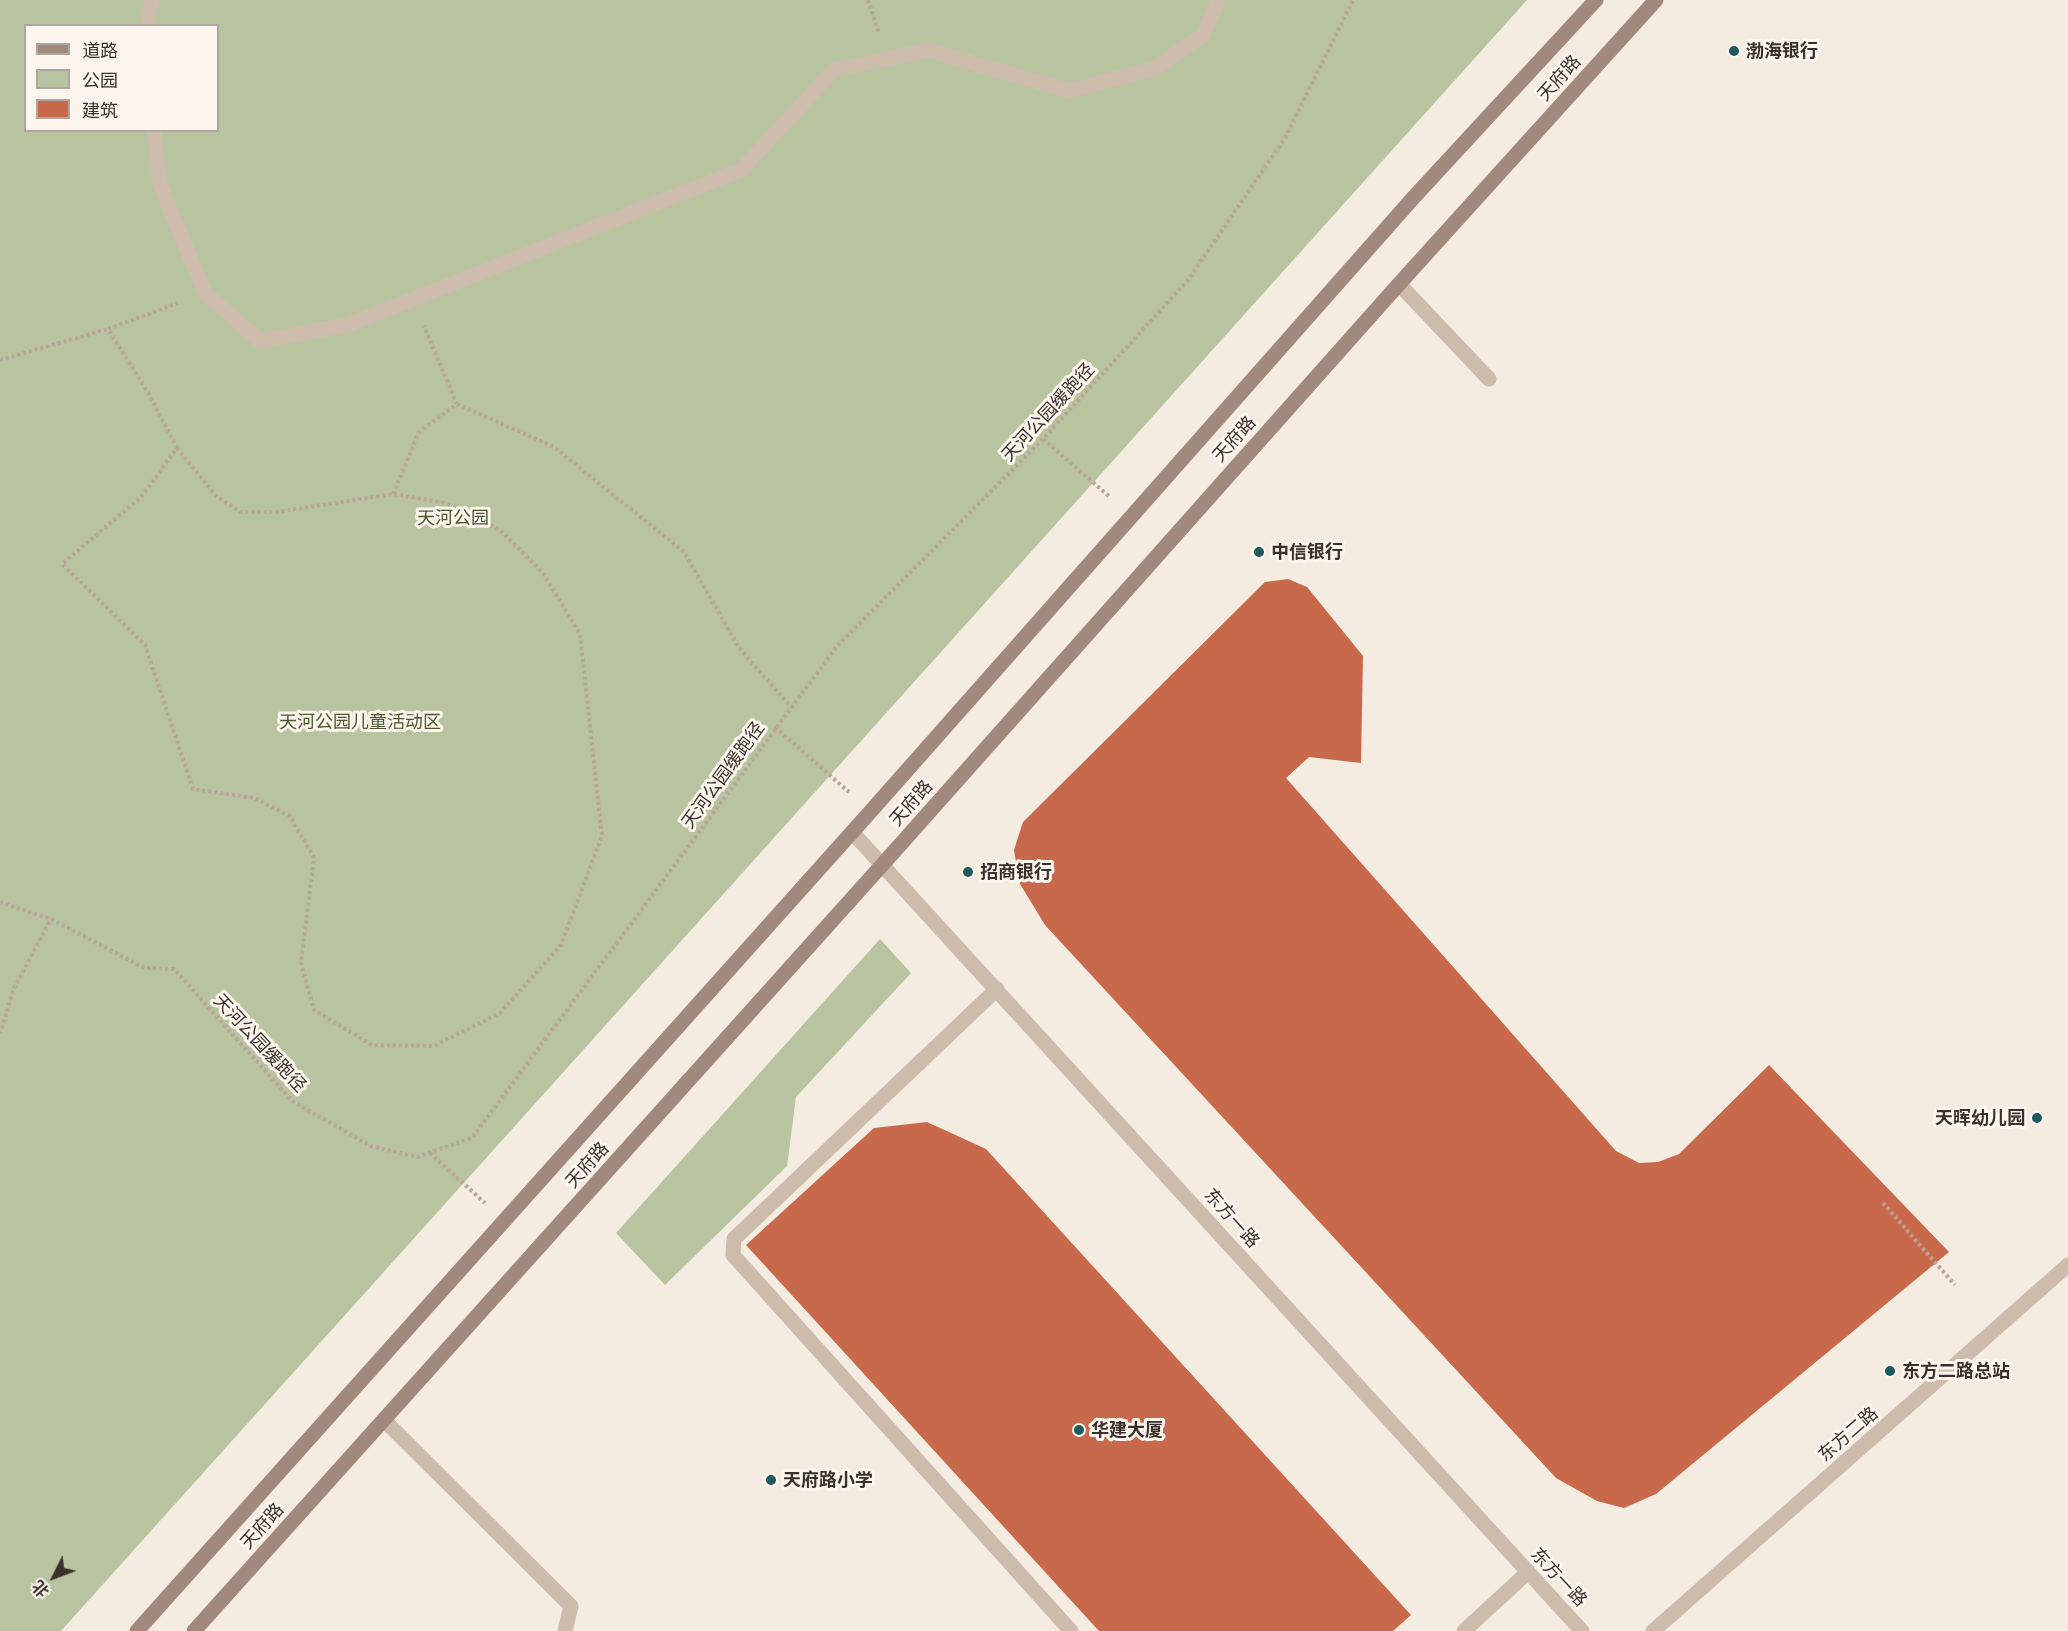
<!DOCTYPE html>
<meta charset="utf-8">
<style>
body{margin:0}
#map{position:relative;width:2068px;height:1631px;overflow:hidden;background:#f4ebe1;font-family:"Exo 2","Noto Sans SC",sans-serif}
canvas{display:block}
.legend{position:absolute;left:24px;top:24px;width:195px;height:108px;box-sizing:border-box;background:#fbf5ee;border:2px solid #aea6a0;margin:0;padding:8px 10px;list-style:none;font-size:18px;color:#3b302b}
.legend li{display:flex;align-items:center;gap:12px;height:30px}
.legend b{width:30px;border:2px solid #aea6a0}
.north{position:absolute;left:24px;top:1547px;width:60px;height:60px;-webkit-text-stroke:4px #fbf5ee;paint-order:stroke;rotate:228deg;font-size:16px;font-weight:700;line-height:24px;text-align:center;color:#3b302b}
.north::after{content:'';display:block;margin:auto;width:21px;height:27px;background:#3b302b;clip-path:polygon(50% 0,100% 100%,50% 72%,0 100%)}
</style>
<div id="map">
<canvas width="2068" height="1631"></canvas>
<ul class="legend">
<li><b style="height:8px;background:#a18a7d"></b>道路</li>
<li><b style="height:16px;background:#b8c4a0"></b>公园</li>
<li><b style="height:16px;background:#c8694b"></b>建筑</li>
</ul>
<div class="north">北</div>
</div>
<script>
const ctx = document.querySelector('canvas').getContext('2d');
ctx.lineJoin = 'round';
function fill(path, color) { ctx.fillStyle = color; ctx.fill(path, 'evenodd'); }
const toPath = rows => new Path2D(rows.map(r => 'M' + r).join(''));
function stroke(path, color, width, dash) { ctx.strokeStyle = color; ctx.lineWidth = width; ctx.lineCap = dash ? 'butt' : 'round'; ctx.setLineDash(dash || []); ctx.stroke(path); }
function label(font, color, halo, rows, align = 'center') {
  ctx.font = font + ' "Exo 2","Noto Sans SC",sans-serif'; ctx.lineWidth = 6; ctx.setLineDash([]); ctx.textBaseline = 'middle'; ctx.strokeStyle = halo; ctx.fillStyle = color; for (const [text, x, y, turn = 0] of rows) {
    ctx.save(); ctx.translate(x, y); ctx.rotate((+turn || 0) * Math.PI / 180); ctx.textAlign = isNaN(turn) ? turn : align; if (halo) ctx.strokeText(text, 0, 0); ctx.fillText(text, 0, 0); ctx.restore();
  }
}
const green = toPath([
 [0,0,1527,0,61,1631,0,1631],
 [26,26,218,26,218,130,26,130],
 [880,939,911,973,796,1097,787,1166,665,1285,616,1233]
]);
const building = toPath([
 [1288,579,1307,587,1363,656,1361,763,1309,757,1286,778,1616,1151,1639,1163,1658,1162,1679,1154,1769,1065,1949,1252,1656,1494,1624,1508,1597,1501,1556,1478,1045,925,1020,884,1014,850,1023,822,1265,582],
 [927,1122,986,1149,1411,1615,1393,1631,1099,1631,746,1245,874,1128]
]);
const path = toPath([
 [868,0,879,33],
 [0,360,108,329],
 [457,404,554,447,684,552,739,648,791,707],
 [1043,439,1111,498],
 [177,448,217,497,241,512,277,512,393,494,445,503,500,530,543,573,580,634,602,836,561,945,500,1013,433,1046,372,1045,314,1010,301,963,314,858,290,816,254,798,193,789,145,645,62,564,141,497,177,448],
 [177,448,149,394,108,329,178,303],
 [393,494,419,432,457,404,424,326],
 [775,727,849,792],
 [0,902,51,919,144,968,174,969,292,1101,371,1146,417,1157,472,1138,838,645,1043,439,1188,280,1285,138,1353,0],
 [0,1034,14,988,51,919],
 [430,1153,485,1203],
 [1883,1203,1955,1285]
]);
const service = toPath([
 [997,989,734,1239,733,1255,1071,1631],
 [384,1420,571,1606,565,1631],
 [1464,1631,1528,1572]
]);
const pedestrian = toPath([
 [147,26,152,0],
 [154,130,160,185,205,293,260,341,347,325,741,170,834,70,928,50,1069,91,1156,68,1203,35,1218,0]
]);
const minor = toPath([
 [1399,284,1489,379]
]);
const tertiary = toPath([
 [852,832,1582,1631],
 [1653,1631,2068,1265]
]);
const secondary = toPath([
 [137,1631,871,811,1414,197,1596,0],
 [194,1631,883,864,1399,284,1656,0]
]);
const markers = [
 [1734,51,6,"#1f5a5e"],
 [1259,552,6,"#1f5a5e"],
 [968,872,6,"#1f5a5e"],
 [2037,1118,6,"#1f5a5e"],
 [1890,1371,6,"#1f5a5e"],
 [1079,1430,6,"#1f5a5e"],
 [771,1480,6,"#1f5a5e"]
];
const poiNames = [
 ["渤海银行",1746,51],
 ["中信银行",1271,552],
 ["招商银行",980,872],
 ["天晖幼儿园",2025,1118,"right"],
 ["东方二路总站",1902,1371],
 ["华建大厦",1091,1430],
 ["天府路小学",783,1480]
];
const streetNames = [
 ["天府路",1559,78,-48],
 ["天河公园缓跑径",1048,412,-47],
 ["天府路",1234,439,-48],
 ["天河公园缓跑径",723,775,-54],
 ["天府路",911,803,-49],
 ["天河公园缓跑径",260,1043,47],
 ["天府路",587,1165,-48],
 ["东方一路",1232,1218,48],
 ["东方二路",1848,1434,-41],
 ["天府路",262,1526,-48],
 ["东方一路",1559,1577,47]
];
const parkNames = [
 ["天河公园",453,518],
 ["天河公园儿童活动区",360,722]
];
fill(green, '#b8c4a0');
fill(building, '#c8694b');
stroke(path, '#b9a596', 4, [3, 3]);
stroke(service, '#cdbbac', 15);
stroke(pedestrian, '#cdbbac', 15);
stroke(minor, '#cdbbac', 15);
stroke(tertiary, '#cdbbac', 15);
stroke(secondary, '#a18a7d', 15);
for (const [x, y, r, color] of markers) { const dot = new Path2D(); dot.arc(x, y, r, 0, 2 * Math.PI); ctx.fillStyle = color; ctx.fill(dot); stroke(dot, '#fbf5ee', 2); }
label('bold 18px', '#3b302b', '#fbf5ee', poiNames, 'left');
label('18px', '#3b302b', '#fbf5ee', streetNames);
label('18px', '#4a5a2e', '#fbf5ee', parkNames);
</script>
